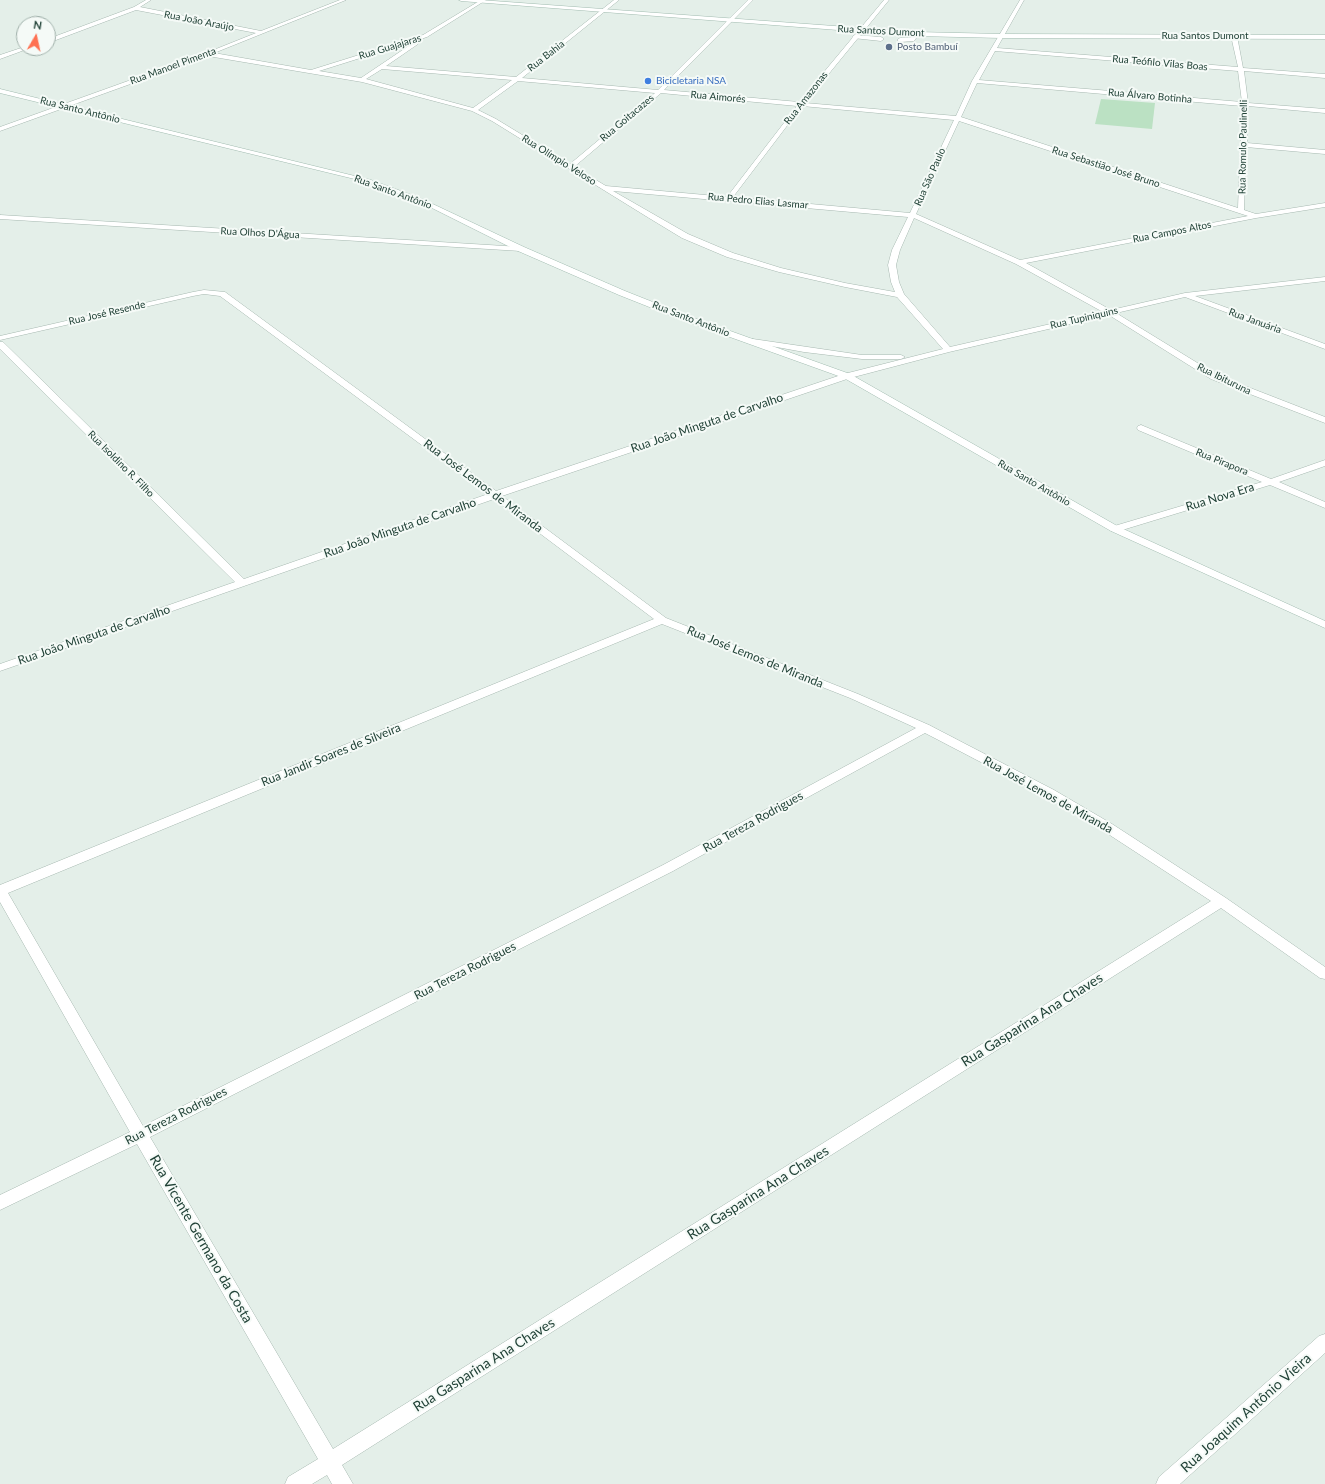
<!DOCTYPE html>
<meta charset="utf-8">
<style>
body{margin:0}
#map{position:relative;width:1325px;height:1484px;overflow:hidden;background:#e4efe9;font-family:Lato,sans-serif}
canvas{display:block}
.north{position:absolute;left:16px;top:16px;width:40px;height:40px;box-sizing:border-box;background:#f5faf7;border:1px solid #a0b0aa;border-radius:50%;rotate:9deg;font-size:11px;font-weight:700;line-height:16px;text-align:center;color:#214237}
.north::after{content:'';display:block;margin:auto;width:14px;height:18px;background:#fe7152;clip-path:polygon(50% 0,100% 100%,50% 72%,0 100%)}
</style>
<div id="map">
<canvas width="1325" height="1484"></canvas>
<div class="north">N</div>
</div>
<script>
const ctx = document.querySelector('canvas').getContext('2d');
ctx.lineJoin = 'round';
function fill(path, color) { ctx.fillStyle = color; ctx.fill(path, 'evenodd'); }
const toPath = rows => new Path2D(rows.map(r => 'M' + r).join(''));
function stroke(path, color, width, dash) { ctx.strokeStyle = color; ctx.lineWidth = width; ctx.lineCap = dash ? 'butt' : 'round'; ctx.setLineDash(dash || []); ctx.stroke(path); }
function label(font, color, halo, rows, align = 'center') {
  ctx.font = font + ' Lato,sans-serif'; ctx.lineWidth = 4; ctx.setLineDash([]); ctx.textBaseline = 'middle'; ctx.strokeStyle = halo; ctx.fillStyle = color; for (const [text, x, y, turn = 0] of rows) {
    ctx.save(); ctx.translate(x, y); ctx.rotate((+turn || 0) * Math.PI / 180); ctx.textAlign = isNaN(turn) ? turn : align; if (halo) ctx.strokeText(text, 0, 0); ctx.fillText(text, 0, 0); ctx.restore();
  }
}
const green = toPath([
 [1101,99,1155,103,1152,129,1095,124]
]);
const lane = toPath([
 [914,33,919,34,914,41,900,42,897,40,900,38,910,38,914,33],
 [855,35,881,37,884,39,881,41,853,38,852,37,855,35]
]);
const street = toPath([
 [146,0,151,0,140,7,261,31,340,0,346,0,214,53,311,70,423,35,481,0,486,0,427,37,319,71,361,78,416,41,419,43,418,44,386,66,516,77,614,0,619,0,522,78,658,90,748,0,753,0,664,90,799,102,884,0,889,0,805,103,956,116,972,81,1020,0,1024,0,997,48,1238,67,1231,36,1234,34,1237,36,1243,68,1325,74,1325,78,1244,71,1248,103,1325,109,1325,113,1248,106,1247,143,1325,150,1325,154,1246,147,1244,210,1256,214,1325,203,1325,207,1256,218,1026,263,1111,310,1185,293,1325,277,1325,281,1195,296,1325,344,1325,349,1185,297,1116,313,1217,375,1325,417,1325,423,1211,379,1109,315,949,352,850,378,502,496,666,618,858,694,929,725,1054,790,1112,824,1226,898,1325,967,1325,979,1320,978,1221,908,342,1465,353,1484,332,1484,327,1475,312,1484,285,1484,288,1477,318,1459,137,1144,0,1210,0,1195,130,1132,0,902,0,885,654,619,494,499,0,671,0,664,235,582,0,349,0,342,3,342,244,579,488,494,220,296,204,294,193,296,0,340,0,336,193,292,204,290,225,292,496,491,844,374,943,349,897,297,845,287,779,272,727,257,682,238,649,218,492,121,472,111,362,82,208,56,0,131,0,127,206,53,256,33,136,10,48,43,48,39,134,7,146,0],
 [995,51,1238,71,1242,102,979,80,995,51],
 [382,69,512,80,473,108,366,79,382,69],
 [518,81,655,93,570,164,496,119,478,110,518,81],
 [977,83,1242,106,1238,208,961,117,977,83],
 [661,93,797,106,727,197,606,186,574,167,661,93],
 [802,106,954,120,910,213,733,197,802,106],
 [959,121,1248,216,1020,260,916,214,959,121],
 [613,191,908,217,892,250,888,265,891,282,895,292,845,283,781,268,733,253,688,234,613,191],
 [914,218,1016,264,1103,312,950,347,904,294,899,282,896,265,900,250,914,218],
 [662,624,850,698,916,728,663,865,143,1126,8,893,662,624],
 [925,733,1046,796,1102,830,1211,901,333,1449,150,1137,673,871,925,733],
 [24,47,30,48,0,59,0,55,24,47],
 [0,215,521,247,525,249,521,251,0,219,0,215],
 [746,338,862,355,901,355,905,357,901,359,862,359,804,352,749,342,746,342,746,338],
 [1141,425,1271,479,1325,460,1325,466,1279,482,1325,502,1325,508,1270,485,1119,531,1111,531,1110,529,1111,527,1262,482,1138,430,1137,428,1138,426,1141,425],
 [1325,1334,1325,1353,1180,1484,1156,1484,1159,1477,1319,1336,1325,1334]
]);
const secondary = toPath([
 [459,0,480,0,916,32,1002,34,1325,35,1325,39,1002,38,916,36,461,1,459,0],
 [0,89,371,180,420,198,524,247,625,291,683,314,850,374,1119,527,1325,621,1325,628,1111,531,844,378,677,318,619,295,518,251,416,200,367,182,0,93,0,89]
]);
const markers = [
 [889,47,4,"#5c6f8a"],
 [648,81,4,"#3f7fe0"]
];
const farStreetnames = [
 ["Rua João Araújo",199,21,11],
 ["Rua Santos Dumont",881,31,3],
 ["Rua Santos Dumont",1205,36],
 ["Rua Guajajaras",390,47,-17],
 ["Rua Bahia",546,56,-38],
 ["Rua Teófilo Vilas Boas",1160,63,5],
 ["Rua Manoel Pimenta",173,66,-20],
 ["Rua Álvaro Botinha",1150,96,5],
 ["Rua Aimorés",718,97,5],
 ["Rua Amazonas",806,98,-52],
 ["Rua Santo Antônio",80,110,14],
 ["Rua Goitacazes",627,118,-40],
 ["Rua Romulo Paulinelli",1243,147,-89],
 ["Rua Olímpio Veloso",559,160,32],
 ["Rua Sebastião José Bruno",1106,167,18],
 ["Rua São Paulo",930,177,-66],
 ["Rua Santo Antônio",393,192,20],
 ["Rua Pedro Elias Lasmar",758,201,5],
 ["Rua Campos Altos",1172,232,-11],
 ["Rua Olhos D'Água",260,233,3],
 ["Rua José Resende",107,313,-13],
 ["Rua Tupiniquins",1084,318,-13],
 ["Rua Santo Antônio",691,319,21],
 ["Rua Januária",1255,321,20],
 ["Rua Ibituruna",1224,379,26],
 ["Rua Pirapora",1222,462,22],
 ["Rua Isoldino R. Filho",121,464,45],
 ["Rua Santo Antônio",1034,483,30]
];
const farServicenames = [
 ["Posto Bambuí",897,47]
];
const farShopnames = [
 ["Bicicletaria NSA",656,81]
];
const streetNames = [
 ["Rua João Minguta de Carvalho",707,423,-19],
 ["Rua José Lemos de Miranda",483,486,37],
 ["Rua Nova Era",1220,497,-17],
 ["Rua João Minguta de Carvalho",400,528,-19],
 ["Rua João Minguta de Carvalho",94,635,-19],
 ["Rua José Lemos de Miranda",755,657,22],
 ["Rua Jandir Soares de Silveira",331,755,-22],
 ["Rua José Lemos de Miranda",1048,795,29],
 ["Rua Tereza Rodrigues",753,822,-29],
 ["Rua Tereza Rodrigues",465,971,-27],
 ["Rua Tereza Rodrigues",176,1116,-27]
];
const nearStreetnames = [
 ["Rua Gasparina Ana Chaves",1032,1020,-32],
 ["Rua Gasparina Ana Chaves",758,1193,-32],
 ["Rua Vicente Germano da Costa",201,1239,60],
 ["Rua Gasparina Ana Chaves",484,1365,-32],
 ["Rua Joaquim Antônio Vieira",1246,1413,-42]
];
fill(green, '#bbe1c3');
stroke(lane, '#a6b8b0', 1);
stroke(street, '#a6b8b0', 1);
stroke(secondary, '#a1bbb0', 1);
fill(lane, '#fff');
fill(street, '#fff');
fill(secondary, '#fff');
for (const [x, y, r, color] of markers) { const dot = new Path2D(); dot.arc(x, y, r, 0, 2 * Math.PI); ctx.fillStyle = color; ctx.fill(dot); stroke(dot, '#f5faf7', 1.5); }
label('10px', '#214237', '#f5faf7', farStreetnames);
label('10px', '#4e5e75', '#f5faf7', farServicenames, 'left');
label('10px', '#366cbe', '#f5faf7', farShopnames, 'left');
label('12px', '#214237', '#f5faf7', streetNames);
label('14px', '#214237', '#f5faf7', nearStreetnames);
</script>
